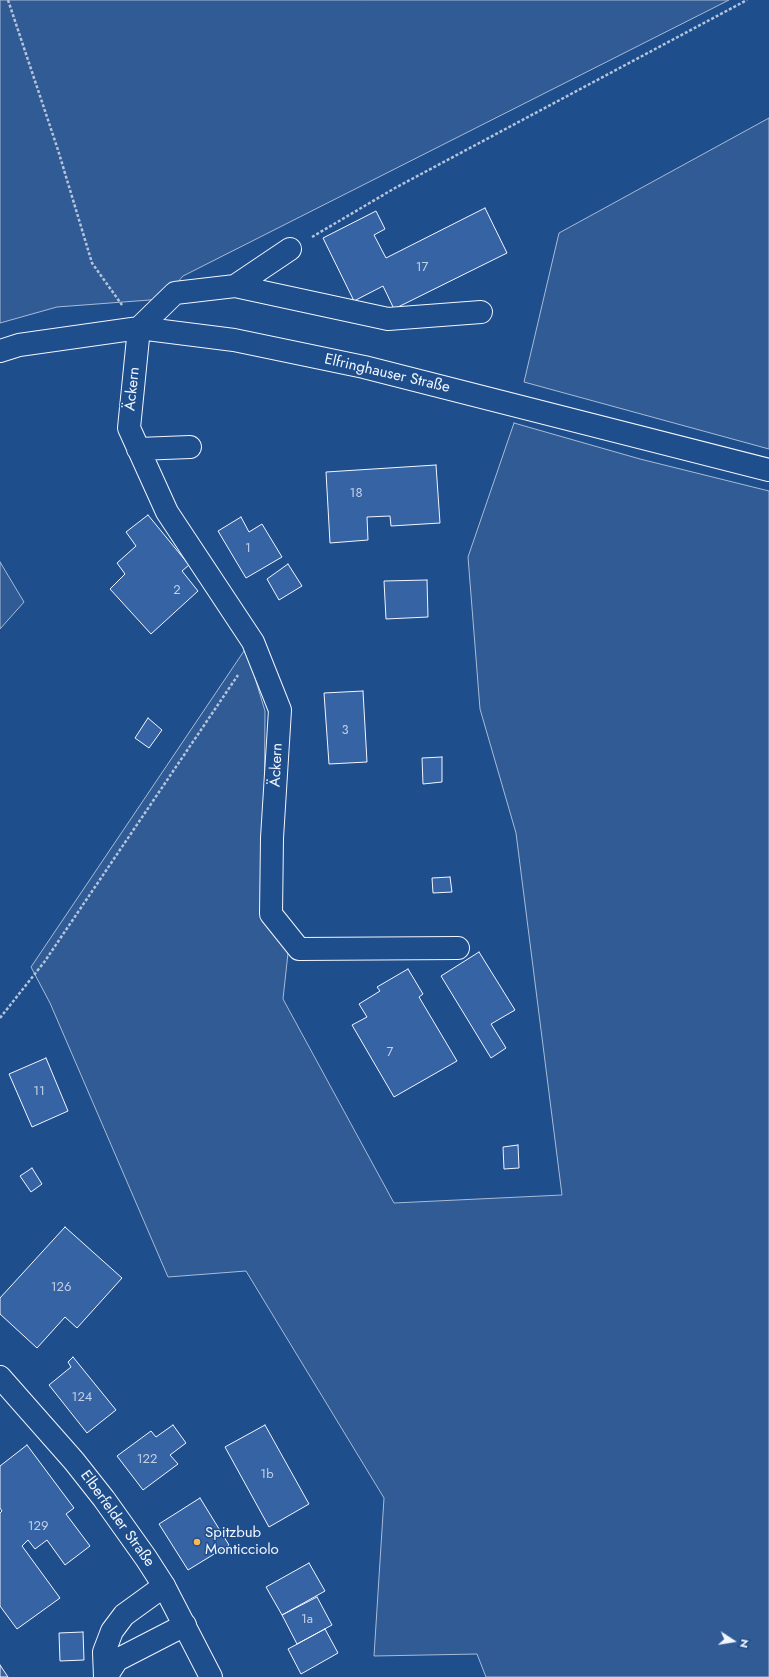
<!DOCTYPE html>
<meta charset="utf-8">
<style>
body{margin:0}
#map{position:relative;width:769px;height:1677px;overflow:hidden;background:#1f4e8c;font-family:Jost,sans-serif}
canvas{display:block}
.north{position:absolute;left:713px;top:1621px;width:40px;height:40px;-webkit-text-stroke:3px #1f4e8c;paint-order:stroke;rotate:102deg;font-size:11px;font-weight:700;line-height:16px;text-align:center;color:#f2f6ff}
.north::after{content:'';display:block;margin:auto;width:14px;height:18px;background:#f2f6ff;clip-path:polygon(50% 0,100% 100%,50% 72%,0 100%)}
</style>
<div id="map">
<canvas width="769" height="1677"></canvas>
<div class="north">N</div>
</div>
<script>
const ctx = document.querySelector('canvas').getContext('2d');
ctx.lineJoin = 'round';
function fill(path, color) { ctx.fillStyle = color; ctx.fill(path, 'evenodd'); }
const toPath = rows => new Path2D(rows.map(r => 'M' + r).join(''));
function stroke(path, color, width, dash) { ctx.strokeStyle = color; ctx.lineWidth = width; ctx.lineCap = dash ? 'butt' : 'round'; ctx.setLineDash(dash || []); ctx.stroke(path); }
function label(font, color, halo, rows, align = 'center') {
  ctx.font = font + ' Jost,sans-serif'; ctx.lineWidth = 3; ctx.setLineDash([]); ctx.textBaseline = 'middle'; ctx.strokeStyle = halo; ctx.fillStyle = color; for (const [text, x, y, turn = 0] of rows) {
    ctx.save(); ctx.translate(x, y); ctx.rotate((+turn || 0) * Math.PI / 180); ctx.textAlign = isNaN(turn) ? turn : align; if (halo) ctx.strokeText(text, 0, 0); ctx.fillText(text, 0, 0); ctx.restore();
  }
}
const green = toPath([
 [0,0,729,0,183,276,163,299,57,307,0,323,0,0],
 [769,118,769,449,524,382,559,233,769,118],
 [514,423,640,459,769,491,769,1677,486,1677,477,1654,374,1656,384,1498,246,1271,168,1277,50,1003,31,967,246,648,265,711,264,850,288,953,283,999,394,1203,562,1195,516,833,480,709,468,557,514,423],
 [0,562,24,602,0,629,0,562]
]);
const building = toPath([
 [485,208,507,253,394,309,383,286,354,301,323,238,376,211,385,229,374,235,386,258,485,208],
 [436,465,440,523,391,526,390,516,367,517,368,540,330,543,326,472,436,465],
 [148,515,189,565,182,571,198,591,151,634,110,589,125,574,117,563,136,546,126,532,148,515],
 [241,517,249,532,262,524,282,557,246,578,218,531,241,517],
 [288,564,302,586,279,600,267,579,288,564],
 [427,580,428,617,386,619,384,581,427,580],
 [363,691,367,762,329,764,324,693,363,691],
 [148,718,162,730,149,748,135,738,148,718],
 [442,757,442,782,423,784,422,758,442,757],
 [450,877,452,892,433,893,432,878,450,877],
 [479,952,515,1010,491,1024,506,1048,491,1058,441,976,479,952],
 [408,969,423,994,419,997,457,1061,394,1097,352,1025,367,1017,359,1004,380,991,377,987,408,969],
 [46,1058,68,1111,32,1127,9,1074,46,1058],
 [518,1145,519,1168,504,1169,503,1147,518,1145],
 [32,1168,42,1184,31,1192,20,1176,32,1168],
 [65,1227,122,1278,77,1328,65,1317,37,1348,0,1314,0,1298,65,1227],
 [73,1357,116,1410,87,1433,49,1385,71,1367,68,1362,73,1357],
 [173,1425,186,1443,170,1455,178,1464,143,1490,117,1456,151,1431,156,1437,173,1425],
 [265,1425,309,1504,269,1527,225,1447,265,1425],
 [27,1445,74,1508,66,1514,90,1546,65,1565,47,1540,35,1549,28,1540,22,1546,60,1598,17,1629,0,1606,0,1513,2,1511,0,1508,0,1466,27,1445],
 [200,1498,229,1545,188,1570,159,1524,200,1498],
 [309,1563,325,1591,282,1615,266,1587,309,1563],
 [317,1597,332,1625,297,1644,282,1615,317,1597],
 [325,1629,338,1653,301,1674,288,1649,325,1629],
 [83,1632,84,1660,60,1661,59,1633,83,1632],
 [0,1665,8,1677,0,1677,0,1665]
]);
const path = toPath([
 [8,0,58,150,92,263,122,305],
 [312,237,395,188,747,0],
 [0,1018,45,961,238,675]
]);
const minor = toPath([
 [290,249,235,286,175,293,139,328,129,428,167,512,253,642,280,710,272,838,271,914,299,949,458,948],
 [235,286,388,319,481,312],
 [0,351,19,345,139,328,234,340,364,367,769,470],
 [138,449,190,447],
 [105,1677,104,1652,112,1631,124,1615,164,1586],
 [106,1677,117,1660,185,1625]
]);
const major = toPath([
 [0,1377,74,1461,104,1499,146,1558,164,1586,211,1677]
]);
const markers = [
 [197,1542,4,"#ffb74d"]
];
const numberNames = [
 ["17",422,268],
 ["18",356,494],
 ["1",248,549],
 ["2",177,591],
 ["3",345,731],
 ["7",390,1053],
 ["11",39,1092],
 ["126",61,1288],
 ["124",82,1398],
 ["122",147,1460],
 ["1b",267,1475],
 ["129",38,1527],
 ["1a",307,1620]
];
const streetNames = [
 ["Elfringhauser Straße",387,374,13],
 ["Äckern",133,389,-84],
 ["Äckern",277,765,-87],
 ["Elberfelder Straße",117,1519,54]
];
const poiNames = [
 ["Spitzbub",205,1533],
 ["Monticciolo",205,1550]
];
fill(green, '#305b95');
stroke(green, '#a8bbd7', 1);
fill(building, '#3563a3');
stroke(building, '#f2f6ff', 1);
stroke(minor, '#f2f6ff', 24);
stroke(major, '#f2f6ff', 24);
stroke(path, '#b3c4dc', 2.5, [3, 2]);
stroke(minor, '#1f4e8c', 22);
stroke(major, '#1f4e8c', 22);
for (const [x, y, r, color] of markers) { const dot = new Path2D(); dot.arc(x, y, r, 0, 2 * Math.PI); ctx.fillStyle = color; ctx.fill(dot); stroke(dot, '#1f4e8c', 1.5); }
label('13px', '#c3d1e8', null, numberNames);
label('15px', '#f2f6ff', '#1f4e8c', streetNames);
label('15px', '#f2f6ff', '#1f4e8c', poiNames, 'left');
</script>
